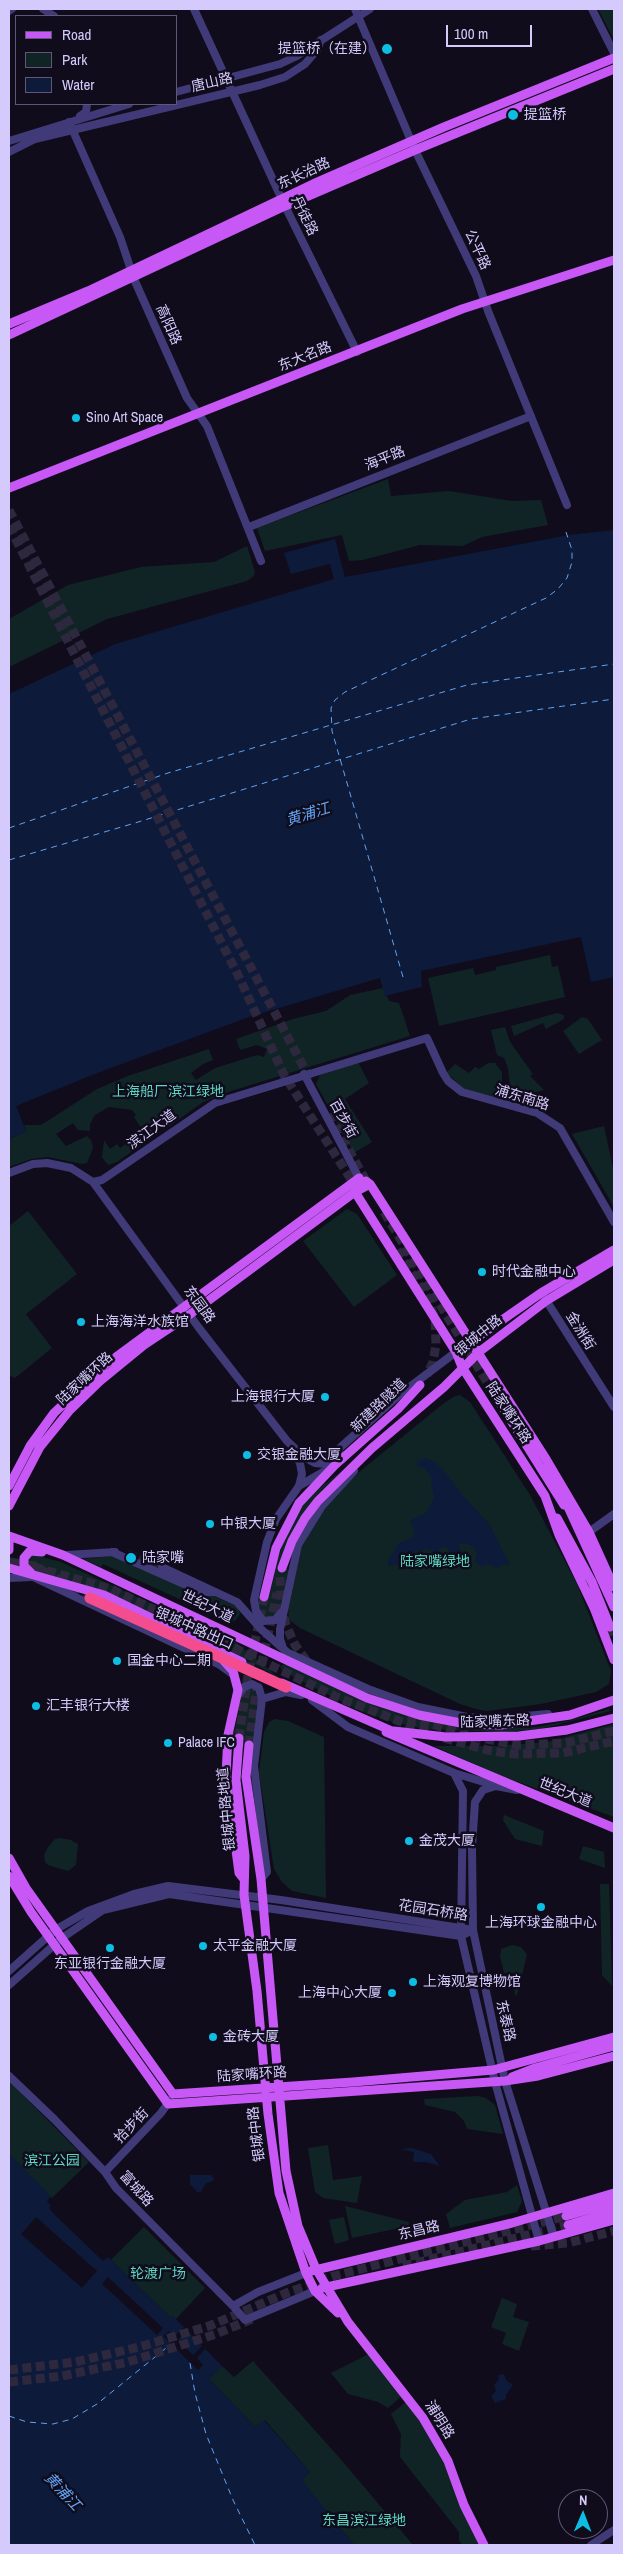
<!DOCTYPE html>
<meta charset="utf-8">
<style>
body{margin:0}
#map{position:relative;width:623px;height:2554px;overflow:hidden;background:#100c1c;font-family:"Archivo Narrow",sans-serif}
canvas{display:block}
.frame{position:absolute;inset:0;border:10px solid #d4cafc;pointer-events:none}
.legend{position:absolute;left:15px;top:15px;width:162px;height:90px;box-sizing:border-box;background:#100c1c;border:1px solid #5e5876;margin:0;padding:6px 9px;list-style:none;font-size:15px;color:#d4cafc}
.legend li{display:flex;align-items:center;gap:10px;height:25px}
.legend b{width:25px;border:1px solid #5e5876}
.north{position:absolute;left:558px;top:2489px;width:50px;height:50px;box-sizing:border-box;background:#100c1c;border:1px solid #5e5876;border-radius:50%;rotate:1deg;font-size:14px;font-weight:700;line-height:20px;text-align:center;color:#d4cafc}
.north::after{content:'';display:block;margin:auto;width:18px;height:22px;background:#0ebde4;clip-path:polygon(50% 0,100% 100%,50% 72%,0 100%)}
.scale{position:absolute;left:446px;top:25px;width:86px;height:22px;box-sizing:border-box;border:2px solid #d4cafc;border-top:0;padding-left:6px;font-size:15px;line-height:18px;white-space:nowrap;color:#d4cafc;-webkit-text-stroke:4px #100c1c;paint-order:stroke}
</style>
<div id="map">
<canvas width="623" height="2554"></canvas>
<div class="frame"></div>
<ul class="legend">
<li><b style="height:6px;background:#c758f5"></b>Road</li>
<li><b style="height:14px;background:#102425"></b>Park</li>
<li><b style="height:14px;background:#0d1a3a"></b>Water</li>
</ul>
<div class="north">N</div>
<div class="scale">100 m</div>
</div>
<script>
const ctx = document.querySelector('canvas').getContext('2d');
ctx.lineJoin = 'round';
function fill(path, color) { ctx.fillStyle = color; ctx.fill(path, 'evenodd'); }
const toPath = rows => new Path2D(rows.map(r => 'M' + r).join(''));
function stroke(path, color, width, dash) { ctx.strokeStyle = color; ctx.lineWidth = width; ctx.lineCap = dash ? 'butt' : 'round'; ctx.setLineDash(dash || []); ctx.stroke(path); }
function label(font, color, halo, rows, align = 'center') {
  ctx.font = font + ' "Archivo Narrow","Noto Sans SC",sans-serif'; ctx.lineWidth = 5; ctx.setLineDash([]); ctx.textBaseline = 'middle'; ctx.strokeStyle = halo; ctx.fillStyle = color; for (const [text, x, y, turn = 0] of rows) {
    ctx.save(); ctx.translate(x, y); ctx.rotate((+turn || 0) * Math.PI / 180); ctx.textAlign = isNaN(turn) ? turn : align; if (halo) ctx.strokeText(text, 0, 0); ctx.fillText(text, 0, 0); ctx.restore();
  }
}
const green = toPath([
 [598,9,614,9,614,41,614,40],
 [388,479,391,496,449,491,512,501,541,500,548,525,482,537,463,546,420,545,363,560,349,561,342,535,265,551,257,528],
 [247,546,255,572,253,577,247,581,107,619,9,667,9,619,68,585,141,567,214,562],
 [550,955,552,967,558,966,565,997,439,1026,428,978,473,968,475,975,496,970,496,967],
 [383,988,389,1001,399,1003,410,1036,231,1091,203,1102,167,1128,162,1128,156,1121,149,1126,154,1133,154,1136,117,1162,108,1165,102,1157,104,1140,110,1149,117,1144,120,1148,143,1131,134,1117,136,1115,132,1110,109,1107,95,1115,90,1124,90,1131,78,1130,73,1123,56,1134,66,1146,87,1136,91,1140,93,1148,87,1163,82,1164,48,1157,31,1159,9,1167,9,1139,26,1131,24,1125,41,1125,97,1089,128,1076,209,1049,213,1060,203,1064,191,1073,196,1080,215,1068,257,1055,264,1057,267,1049,257,1045,240,1050,236,1039,293,1019,326,1011,350,995],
 [557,1013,564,1015,564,1019,546,1029,543,1023,514,1036,511,1026],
 [582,1017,588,1019,602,1040,579,1054,563,1031],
 [505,1027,510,1042,533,1074,530,1076,544,1090,532,1093,510,1086,508,1068,504,1058,497,1055,491,1030],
 [358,1062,369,1083,345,1099,372,1142,354,1153,316,1084,320,1075],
 [488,1063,495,1063,502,1072,502,1087,495,1099,469,1093,446,1073,455,1064,469,1073,475,1067,479,1069],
 [604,1126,614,1173,614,1207,572,1134],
 [347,1209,357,1214,397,1275,354,1307,303,1241],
 [28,1211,77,1274,26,1314,52,1348,15,1378,9,1375,9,1226],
 [460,1395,470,1402,530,1495,577,1584,611,1671,609,1684,596,1692,541,1704,487,1711,476,1709,460,1704,300,1628,289,1620,288,1607,301,1546,313,1520,335,1494,364,1468,444,1403,455,1396],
 [340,1472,316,1496,289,1538,278,1567,290,1570,283,1606,274,1618,262,1617,257,1603,258,1596,269,1597,283,1540,307,1498],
 [31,1554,61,1562,237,1643,279,1678,231,1651,96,1589,32,1570,25,1559],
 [112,1556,173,1577,238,1607,240,1614,235,1621,229,1622,103,1564,101,1567,82,1559],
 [285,1664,385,1709,465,1728,497,1729,538,1727,568,1721,609,1709,610,1711,540,1729,503,1732,424,1729,389,1721,358,1710,282,1671,280,1666],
 [255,1687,258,1695,253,1746,241,1745,242,1740,231,1737,235,1729,242,1693,244,1690],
 [275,1719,288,1721,324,1737,326,1898,292,1891,282,1882,274,1869,259,1772,264,1732,269,1722],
 [614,1724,614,1817,494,1773,434,1746,496,1746,547,1742],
 [504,1815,544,1831,542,1846,515,1839,503,1820],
 [60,1838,71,1840,78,1844,76,1865,68,1871,48,1865,45,1862,44,1855,48,1847,55,1839],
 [583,1846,604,1852,605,1868,579,1859],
 [600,1884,609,1884,612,1986,602,1975],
 [512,1945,521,1947,527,1955,517,1995,515,1995,513,1973,504,1973,500,1956,501,1949],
 [9,2081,89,2162,52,2198,9,2154],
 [478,2096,486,2098,495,2105,503,2134,467,2129,464,2121,455,2112,425,2105,424,2099],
 [328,2145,333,2180,362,2176,357,2203,323,2198,315,2192,308,2148],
 [517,2185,522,2201,517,2212,450,2228,446,2214,465,2200,507,2192],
 [345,2206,409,2222,409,2226,352,2238],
 [344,2217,349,2240,335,2244,329,2220],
 [144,2227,205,2288,176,2319,173,2316,171,2318,111,2260],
 [502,2298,517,2304,513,2317,529,2322,519,2351,502,2344,506,2333,491,2327],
 [369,2354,402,2396,388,2408,378,2402,348,2394,331,2373],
 [253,2361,344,2463,413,2545,354,2545,301,2480,310,2472,265,2420,255,2427,209,2379,222,2366,234,2377],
 [407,2401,421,2420,445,2463,481,2545,463,2545,459,2541,459,2532,400,2457,401,2434,391,2414]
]);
const water = toPath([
 [614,530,614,977,591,982,581,937,421,971,422,987,385,996,380,978,249,1017,92,1075,16,1106,26,1131,9,1139,9,694,115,644,334,579,330,564,291,574,284,553,335,539,345,577,569,535],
 [424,1458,434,1461,444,1471,466,1499,490,1525,510,1565,504,1564,497,1568,488,1564,481,1566,475,1561,477,1553,473,1547,467,1544,458,1544,464,1557,457,1564,453,1561,448,1548,443,1547,435,1552,427,1549,414,1552,403,1566,396,1564,389,1567,388,1561,399,1543,410,1539,413,1535,415,1531,410,1522,412,1519,426,1513,434,1497,431,1482,432,1478,423,1467,417,1467,417,1462,423,1460],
 [412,2148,431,2154,440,2166,425,2162,413,2162,414,2152,400,2149],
 [9,2154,51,2196,47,2201,51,2206,49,2208,55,2215,103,2261,108,2257,171,2318,173,2316,222,2366,209,2379,255,2427,264,2420,310,2472,302,2480,354,2545,9,2545],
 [190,2175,212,2175,214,2180,205,2184,201,2192,197,2192,190,2184],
 [504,2374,506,2380,513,2385,506,2395,506,2399,495,2403,491,2396,496,2391,494,2385,499,2379,498,2375]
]);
const pier = toPath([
 [36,2217,97,2271,82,2288,21,2234],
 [108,2277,163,2328,157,2335,102,2284],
 [184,2327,187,2330,178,2340,193,2355,202,2346,205,2349,197,2358,203,2365,198,2370,163,2336,169,2331,175,2336]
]);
const ferry = toPath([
 [9,828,168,773,467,685,614,664],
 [9,860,135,823,471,719,614,699],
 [403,977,332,731,331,708,335,700,345,692,546,598,558,589,567,578,572,562,572,550,566,532],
 [190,2363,195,2393,206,2434,233,2500,255,2545],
 [9,2416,27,2422,53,2424,72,2419,97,2404,171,2344]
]);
const minorTunnel = toPath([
 [128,1554,162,1567]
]);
const majorTunnel = toPath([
 [9,510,311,1081],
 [9,526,240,979,284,1075,356,1187],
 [329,1114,370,1188],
 [384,1212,490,1387],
 [397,1250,426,1296,435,1318,436,1345,433,1362,427,1375],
 [34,1567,111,1589,337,1697,430,1733],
 [280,1577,281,1606,286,1625,295,1645,309,1664],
 [610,1627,614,1638],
 [408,1716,465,1735,518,1745,566,1743,614,1731],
 [239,1738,247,1681,264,1597],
 [444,1738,491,1751,515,1754,563,1753,614,1741],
 [249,1745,257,1686,277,1593],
 [531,2246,568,2243,614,2231],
 [403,2266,568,2225],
 [9,2370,75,2362,139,2347,209,2326,289,2292,334,2276,566,2216],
 [9,2382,62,2376,128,2362,216,2334,252,2319]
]);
const highwayTunnel = toPath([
 [9,1563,34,1567,90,1598]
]);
const minor = toPath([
 [43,9,54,16],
 [194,9,285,206,357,352],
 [355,9,415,150,476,276,488,311,567,505],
 [592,9,614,53],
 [9,11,12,9],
 [176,92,280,64,297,56,370,9],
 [80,116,86,112,87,104],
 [69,122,120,237,134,279,187,398,207,426,261,561],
 [9,141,129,104],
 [9,152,35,139,260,85,285,77,305,64,317,50,321,40],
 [249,527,531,416],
 [304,1074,359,1178],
 [9,1173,33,1164,47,1163,71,1168,93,1182,102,1180,215,1103,427,1038,443,1073,448,1081,462,1092,537,1113,560,1128,614,1222],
 [93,1182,199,1328,287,1441,304,1457,315,1463,325,1464,341,1455],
 [544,1297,614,1407],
 [312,1457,323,1458,333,1454,399,1395,456,1352],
 [299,1486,330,1468],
 [589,1532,614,1514],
 [112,1552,202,1592,214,1592],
 [67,1555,115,1552],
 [162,1567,237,1602,262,1630,288,1653,368,1689,418,1707,467,1717,491,1719,548,1714],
 [9,1578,31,1577],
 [35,1578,220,1665,231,1673],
 [282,1612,275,1620,263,1621,256,1611,254,1600,267,1542,276,1519,299,1486,302,1474,300,1463,292,1449],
 [283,1648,280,1639,280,1629,298,1545,322,1506,354,1471],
 [238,1695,244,1687,252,1684,259,1688,262,1699,254,1766,267,1872,261,1879],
 [262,1699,286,1692,301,1695],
 [312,1700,348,1727,454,1773,497,1786],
 [454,1773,463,1791,461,1936,495,2082,539,2241],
 [517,1790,496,1786,483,1790,475,1802,472,1847,473,1930,505,2081,554,2237],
 [9,1971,55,1930,88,1911,134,1894,168,1886,281,1900,473,1930],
 [9,1985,62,1938,103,1910,169,1894,461,1936,473,1930],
 [9,2076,54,2119,105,2172,116,2188,233,2306,245,2320,315,2291],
 [105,2172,161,2113,170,2100],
 [233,2306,258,2292,306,2273],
 [591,2545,614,2530]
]);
const major = toPath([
 [9,324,88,291,313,184,444,127,614,58],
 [9,335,285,206,415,150,614,69],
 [9,488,462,309,614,260],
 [359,1178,355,1192,456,1352,462,1367,545,1496,559,1535,594,1608,614,1660],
 [366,1181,370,1184,546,1459,589,1532,614,1587],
 [456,1352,541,1293,614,1250],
 [490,1387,564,1505],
 [9,1486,30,1446,54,1413,105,1365,359,1178],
 [564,1498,614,1607],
 [9,1506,40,1447,70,1410,100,1381,144,1345,189,1315,355,1192,370,1184],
 [557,1518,592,1582,610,1627],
 [9,1536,63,1555,367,1698,419,1715,466,1724,501,1725,570,1715,614,1700],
 [9,1541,9,1550],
 [9,1568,104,1595,242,1662],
 [282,1568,292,1541,305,1518,318,1501,372,1448,444,1387,479,1352,546,1301,614,1260],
 [31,1573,24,1566,24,1558,30,1551,42,1552],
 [264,1597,276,1548,299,1503,335,1465,398,1409,420,1385],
 [224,1661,233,1671,238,1690,228,1735,226,1775,239,1873,243,1878],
 [282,1683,392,1731],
 [394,1731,446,1737,519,1736,567,1730,614,1718],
 [386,1732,614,1828],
 [239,1738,236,1780,245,1856,244,1895,257,1991,268,2114,279,2193,306,2273,315,2291,338,2313],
 [249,1745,246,1777,261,1879,286,2171,298,2226,316,2269,348,2322,423,2418,448,2461,464,2505,484,2545],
 [9,1858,26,1888,173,2094,353,2082,493,2070,614,2037],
 [9,1876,31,1912,168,2104,505,2081,538,2076,614,2056],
 [512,2077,535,2068,614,2046],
 [566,2216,614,2202],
 [568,2225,614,2211],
 [311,2271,512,2223,614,2193],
 [322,2288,539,2241,614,2220]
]);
const highway = toPath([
 [90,1598,286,1687]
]);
const markers = [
 [387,49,6,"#0ebde4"],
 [513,115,6,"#0ebde4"],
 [76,418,5,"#0ebde4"],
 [482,1272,5,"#0ebde4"],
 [81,1322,5,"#0ebde4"],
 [325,1397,5,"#0ebde4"],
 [247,1455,5,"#0ebde4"],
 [210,1524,5,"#0ebde4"],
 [131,1558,6,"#0ebde4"],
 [117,1661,5,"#0ebde4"],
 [36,1706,5,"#0ebde4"],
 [168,1743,5,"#0ebde4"],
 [409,1841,5,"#0ebde4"],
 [541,1907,5,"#0ebde4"],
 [203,1946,5,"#0ebde4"],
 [110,1948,5,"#0ebde4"],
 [413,1982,5,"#0ebde4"],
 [392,1993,5,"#0ebde4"],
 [213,2037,5,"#0ebde4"]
];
const poiNames = [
 ["提篮桥（在建）",376,49,"right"],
 ["提篮桥",524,115],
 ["Sino Art Space",86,418],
 ["时代金融中心",492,1272],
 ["上海海洋水族馆",91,1322],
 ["上海银行大厦",315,1397,"right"],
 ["交银金融大厦",257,1455],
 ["中银大厦",220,1524],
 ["陆家嘴",142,1558],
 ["国金中心二期",127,1661],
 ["汇丰银行大楼",46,1706],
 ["Palace IFC",178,1743],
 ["金茂大厦",419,1841],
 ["上海环球金融中心",541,1923,"center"],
 ["太平金融大厦",213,1946],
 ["东亚银行金融大厦",110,1964,"center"],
 ["上海观复博物馆",423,1982],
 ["上海中心大厦",382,1993,"right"],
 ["金砖大厦",223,2037]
];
const streetNames = [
 ["唐山路",212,83,-13],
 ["东长治路",304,174,-25],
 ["丹徒路",304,216,64],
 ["公平路",477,250,65],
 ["高阳路",168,325,66],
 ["东大名路",305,357,-22],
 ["海平路",385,459,-22],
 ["浦东南路",522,1098,17],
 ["百步街",343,1119,61],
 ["滨江大道",152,1130,-36],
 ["东园路",199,1305,54],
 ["金洲街",580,1331,58],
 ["银城中路",479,1336,-39],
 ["陆家嘴环路",85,1379,-43],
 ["新建路隧道",379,1406,-44],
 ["陆家嘴环路",508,1413,57],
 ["世纪大道",207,1607,26],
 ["银城中路出口",194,1629,24],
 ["陆家嘴东路",495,1722,-2],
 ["世纪大道",565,1793,22],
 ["银城中路地道",227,1809,-95],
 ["花园石桥路",433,1911,9],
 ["东泰路",505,2021,77],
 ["陆家嘴环路",252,2075,-4],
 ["拾步街",132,2126,-46],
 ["银城中路",257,2134,-97],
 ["富城路",136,2189,48],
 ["东昌路",419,2231,-13],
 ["浦明路",439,2420,58]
];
const parkNames = [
 ["上海船厂滨江绿地",168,1092],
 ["陆家嘴绿地",435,1562],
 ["滨江公园",52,2161],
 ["轮渡广场",158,2274],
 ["东昌滨江绿地",364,2521]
];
const waterNames = [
 ["黄浦江",308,815,-17],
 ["黄浦江",62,2492,47]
];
fill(green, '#102425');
fill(water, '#0d1a3a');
fill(pier, '#100c1c');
stroke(ferry, '#5fa3f5', 1, [6, 5]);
stroke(minorTunnel, '#2d283e', 8, [8, 4]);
stroke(majorTunnel, '#2d283e', 9, [9, 4.5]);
stroke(highwayTunnel, '#2d283e', 11, [11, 5.5]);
stroke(minor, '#413a78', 8);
stroke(major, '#c758f5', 9);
stroke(highway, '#f44d8f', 11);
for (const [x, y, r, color] of markers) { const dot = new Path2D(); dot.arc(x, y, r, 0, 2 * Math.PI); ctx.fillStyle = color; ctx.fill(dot); stroke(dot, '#100c1c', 2); }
label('14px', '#d4cafc', '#100c1c', poiNames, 'left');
label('14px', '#d4cafc', '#100c1c', streetNames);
label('14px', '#5cd6c1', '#100c1c', parkNames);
label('italic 15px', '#5fa3f5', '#100c1c', waterNames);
</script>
